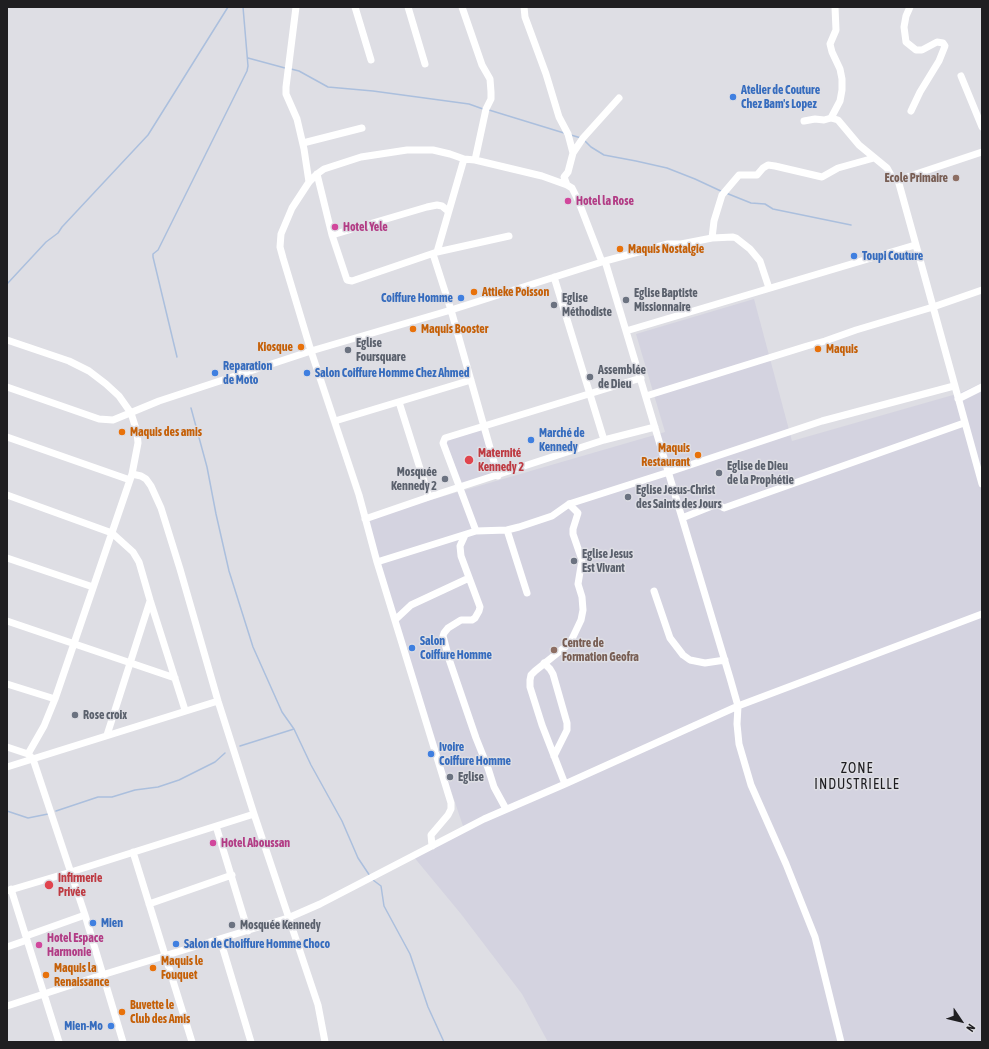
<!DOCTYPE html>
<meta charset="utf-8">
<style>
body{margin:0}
#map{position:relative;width:989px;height:1049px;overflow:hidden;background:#dedee4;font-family:"Asap Condensed",sans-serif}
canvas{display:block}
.frame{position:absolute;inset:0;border:8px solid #1f1e21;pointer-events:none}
.north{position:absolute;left:941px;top:1001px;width:40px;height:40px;-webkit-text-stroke:3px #dedee4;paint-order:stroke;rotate:125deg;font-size:11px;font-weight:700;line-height:16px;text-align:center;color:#1f1e21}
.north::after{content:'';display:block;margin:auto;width:14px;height:18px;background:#1f1e21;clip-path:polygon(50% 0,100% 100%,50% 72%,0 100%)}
</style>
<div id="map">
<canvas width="989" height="1049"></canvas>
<div class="frame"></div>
<div class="north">N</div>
</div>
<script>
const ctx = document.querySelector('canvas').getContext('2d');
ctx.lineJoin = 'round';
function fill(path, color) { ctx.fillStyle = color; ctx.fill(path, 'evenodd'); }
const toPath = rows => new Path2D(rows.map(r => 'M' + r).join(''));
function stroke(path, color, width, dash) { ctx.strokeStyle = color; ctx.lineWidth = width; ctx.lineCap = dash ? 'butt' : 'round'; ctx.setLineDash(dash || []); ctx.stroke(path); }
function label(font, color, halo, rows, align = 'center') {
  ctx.font = font + ' "Asap Condensed",sans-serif'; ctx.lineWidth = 3; ctx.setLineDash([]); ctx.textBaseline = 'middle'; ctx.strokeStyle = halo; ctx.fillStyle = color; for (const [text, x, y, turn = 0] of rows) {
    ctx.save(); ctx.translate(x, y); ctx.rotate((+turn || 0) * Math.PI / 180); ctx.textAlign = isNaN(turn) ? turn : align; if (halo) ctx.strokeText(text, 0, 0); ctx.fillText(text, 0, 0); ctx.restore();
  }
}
const built = toPath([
 [754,299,792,441,960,393,982,383,982,1042,548,1042,522,994,461,914,413,856,464,829,414,681,365,519,665,432,636,334],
 [483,429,494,475,459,487,443,439]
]);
const stream = toPath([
 [248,58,285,68],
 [291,69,299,71,328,87,373,91,469,104,483,109],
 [489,110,564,133],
 [571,135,581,138],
 [584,140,591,147,604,155,636,161,667,168,695,179,723,192],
 [726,193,751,203,765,204,773,209,851,225],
 [7,284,46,242,58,233,62,227,148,135,228,7],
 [177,357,153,257,153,254,158,250,247,71,248,66,243,7],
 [191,408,207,467,216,514,229,571,253,647,282,712,294,729,311,765,342,821,358,858,370,876],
 [240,746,294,729],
 [7,811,28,818,48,814],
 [56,811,98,797,112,797,135,790,158,787,179,780,215,762,225,753],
 [373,880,381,886,384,906,410,954,428,1007,444,1042]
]);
const minor = toPath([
 [296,7,286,87,286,94,297,119,304,149,309,182],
 [355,7,371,60],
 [408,7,425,64],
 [462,7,482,65,490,79,491,92,491,99,486,109,475,160],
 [524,7,525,17,546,74,559,117,568,134,573,153],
 [910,7,906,16,904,27,906,42,916,50,922,50,937,42,943,43,945,46,939,61,920,92,911,111],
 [961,76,982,127],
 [831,118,840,101,842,90,842,79,840,69,832,52,830,44,836,30,835,7],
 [804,121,815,119,824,120,831,118,838,120,859,145,887,168,892,177,898,180,982,484],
 [303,143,362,128],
 [317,174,332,235,347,280,352,281,437,252,509,236],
 [898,180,982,152],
 [567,185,564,177,568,172,573,153,583,138,619,98],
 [332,235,427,207,437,205,442,206,448,211],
 [712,238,714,221,722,195,739,175,757,175,763,168,768,165,775,166,822,177,838,168,874,158],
 [437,252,464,159],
 [433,254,451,310,498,476],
 [605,261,668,244,681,244,712,238,733,237,736,238,750,249,760,261,769,288],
 [554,277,604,440],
 [626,331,915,245],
 [7,340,69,361,89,371,106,384,119,396,131,413,137,432,138,443,132,474,55,699,44,726,28,754],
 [7,387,99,419,113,420,159,401,311,351,451,310,605,261,730,678,738,706,737,724,739,744,751,785,786,864,815,937,841,1042],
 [646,396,807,346,825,341,856,330,933,307,982,290],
 [958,399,982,387],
 [399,402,429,497],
 [335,421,471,380],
 [7,437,130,480],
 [132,474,141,476,146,479,151,486,161,508,180,569,218,701,254,814,318,1005,325,1042],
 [7,495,112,533,133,552,139,562,150,600,185,710],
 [682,518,717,504,724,508,964,423],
 [365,519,429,497,604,440,655,427],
 [507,530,527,593],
 [476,531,443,443,445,438,641,378],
 [465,535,460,546,461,556,480,607,479,611,475,618,472,620,461,620,448,628,444,633,443,636,449,659,476,738,488,768,494,787,506,809],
 [7,558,93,587],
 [377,562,476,531,507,530,519,527,552,516,569,504,669,472,822,421,954,386],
 [654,591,670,638,683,655,690,660,705,663,725,660],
 [395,620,411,605,469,578],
 [7,621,175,678],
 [544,663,550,669,553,674,567,723,567,730,554,756],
 [7,684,55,699],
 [107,735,150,601],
 [7,747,28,754,33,759,85,915,123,1042],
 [7,767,218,701],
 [565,784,542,725,530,687,530,680,531,675,535,671,565,647,572,639,581,620,583,610,582,597,578,584,582,560,573,534,573,529,578,513,569,504],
 [216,826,248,931],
 [432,846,431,835,448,815,451,809,451,803,377,562,359,495,311,351,283,258,280,247,281,234,292,208,309,182,317,174,324,169,361,157,407,150,433,150,450,154,464,159,475,160,542,176,567,185,572,188,578,200,602,262],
 [133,852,192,1042],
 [11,889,59,1042],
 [7,891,71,872,254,814],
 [149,904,232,875],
 [26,936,85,915],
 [220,939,251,1042],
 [7,947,27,940],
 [7,1006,102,975,288,918,320,904,484,819,565,784,738,706,982,614]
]);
const markers = [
 [733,97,4,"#3f7fe0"],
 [956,178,4,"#8d6e63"],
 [568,201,4,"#d1479c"],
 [335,227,4,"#d1479c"],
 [620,249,4,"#e8710a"],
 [854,256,4,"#3f7fe0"],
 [474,292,4,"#e8710a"],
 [461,298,4,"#3f7fe0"],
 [626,300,4,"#6b7280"],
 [554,305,4,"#6b7280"],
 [413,329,4,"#e8710a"],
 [301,347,4,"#e8710a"],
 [818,349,4,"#e8710a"],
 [348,350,4,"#6b7280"],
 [215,373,4,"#3f7fe0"],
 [307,373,4,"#3f7fe0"],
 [590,377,4,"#6b7280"],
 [122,432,4,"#e8710a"],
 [531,440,4,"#3f7fe0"],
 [698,455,4,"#e8710a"],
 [469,460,5,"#e0444e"],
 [719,473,4,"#6b7280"],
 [445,479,4,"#6b7280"],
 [628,497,4,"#6b7280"],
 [574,561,4,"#6b7280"],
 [412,648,4,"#3f7fe0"],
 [554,650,4,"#8d6e63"],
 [75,715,4,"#6b7280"],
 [431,754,4,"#3f7fe0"],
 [450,777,4,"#6b7280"],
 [213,843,4,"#d1479c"],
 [49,885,5,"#e0444e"],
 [93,923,4,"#3f7fe0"],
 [232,925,4,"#6b7280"],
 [176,944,4,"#3f7fe0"],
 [39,945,4,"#d1479c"],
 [153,968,4,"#e8710a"],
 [46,975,4,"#e8710a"],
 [122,1012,4,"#e8710a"],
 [111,1026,4,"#3f7fe0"]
];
const shopNames = [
 ["Atelier de Couture",741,90],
 ["Chez Bam's Lopez",741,104],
 ["Toupi Couture",862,256],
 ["Coiffure Homme",453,298,"right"],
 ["Reparation",223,366],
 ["de Moto",223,380],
 ["Salon Coiffure Homme Chez Ahmed",315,373],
 ["Marché de",539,433],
 ["Kennedy",539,447],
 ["Salon",420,641],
 ["Coiffure Homme",420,655],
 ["Ivoire",439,747],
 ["Coiffure Homme",439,761],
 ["Mien",101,923],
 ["Salon de Choiffure Homme Choco",184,944],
 ["Mien-Mo",103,1026,"right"]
];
const educationNames = [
 ["Ecole Primaire",948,178],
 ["Centre de",562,643,"left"],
 ["Formation Geofra",562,657,"left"]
];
const hotelNames = [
 ["Hotel la Rose",576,201],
 ["Hotel Yele",343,227],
 ["Hotel Aboussan",221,843],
 ["Hotel Espace",47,938],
 ["Harmonie",47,952]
];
const foodNames = [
 ["Maquis Nostalgie",628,249],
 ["Attieke Poisson",482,292],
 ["Maquis Booster",421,329],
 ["Kiosque",293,347,"right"],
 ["Maquis",826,349],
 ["Maquis des amis",130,432],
 ["Maquis",690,448,"right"],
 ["Restaurant",690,462,"right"],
 ["Maquis le",161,961],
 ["Fouquet",161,975],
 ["Maquis la",54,968],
 ["Renaissance",54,982],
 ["Buvette le",130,1005],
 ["Club des Amis",130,1019]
];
const worshipNames = [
 ["Eglise Baptiste",634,293],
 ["Missionnaire",634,307],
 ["Eglise",562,298],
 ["Méthodiste",562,312],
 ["Eglise",356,343],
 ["Foursquare",356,357],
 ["Assemblée",598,370],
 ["de Dieu",598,384],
 ["Eglise de Dieu",727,466],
 ["de la Prophétie",727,480],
 ["Mosquée",437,472,"right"],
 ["Kennedy 2",437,486,"right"],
 ["Eglise Jesus-Christ",636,490],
 ["des Saints des Jours",636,504],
 ["Eglise Jesus",582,554],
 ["Est Vivant",582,568],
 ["Rose croix",83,715],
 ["Eglise",458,777],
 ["Mosquée Kennedy",240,925]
];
const healthNames = [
 ["Maternité",478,453],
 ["Kennedy 2",478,467],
 ["Infirmerie",58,878],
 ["Privée",58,892]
];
const quarterNames = [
 ["ZONE",857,769],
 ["INDUSTRIELLE",857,785]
];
fill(built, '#d4d3e0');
stroke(stream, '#abbfdd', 1.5);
stroke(minor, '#fff', 7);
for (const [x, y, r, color] of markers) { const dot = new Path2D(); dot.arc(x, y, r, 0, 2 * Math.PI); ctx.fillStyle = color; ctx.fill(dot); stroke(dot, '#dedee4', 1.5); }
label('bold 12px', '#366cbe', '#dedee4', shopNames, 'left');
label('bold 12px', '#785e54', '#dedee4', educationNames, 'right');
label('bold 12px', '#b23c85', '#dedee4', hotelNames, 'left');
label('bold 12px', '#c56008', '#dedee4', foodNames, 'left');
label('bold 12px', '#5b616d', '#dedee4', worshipNames, 'left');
label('bold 12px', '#be3a42', '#dedee4', healthNames, 'left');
ctx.letterSpacing = '1px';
label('14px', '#1f1e21', '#dedee4', quarterNames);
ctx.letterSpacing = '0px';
</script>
